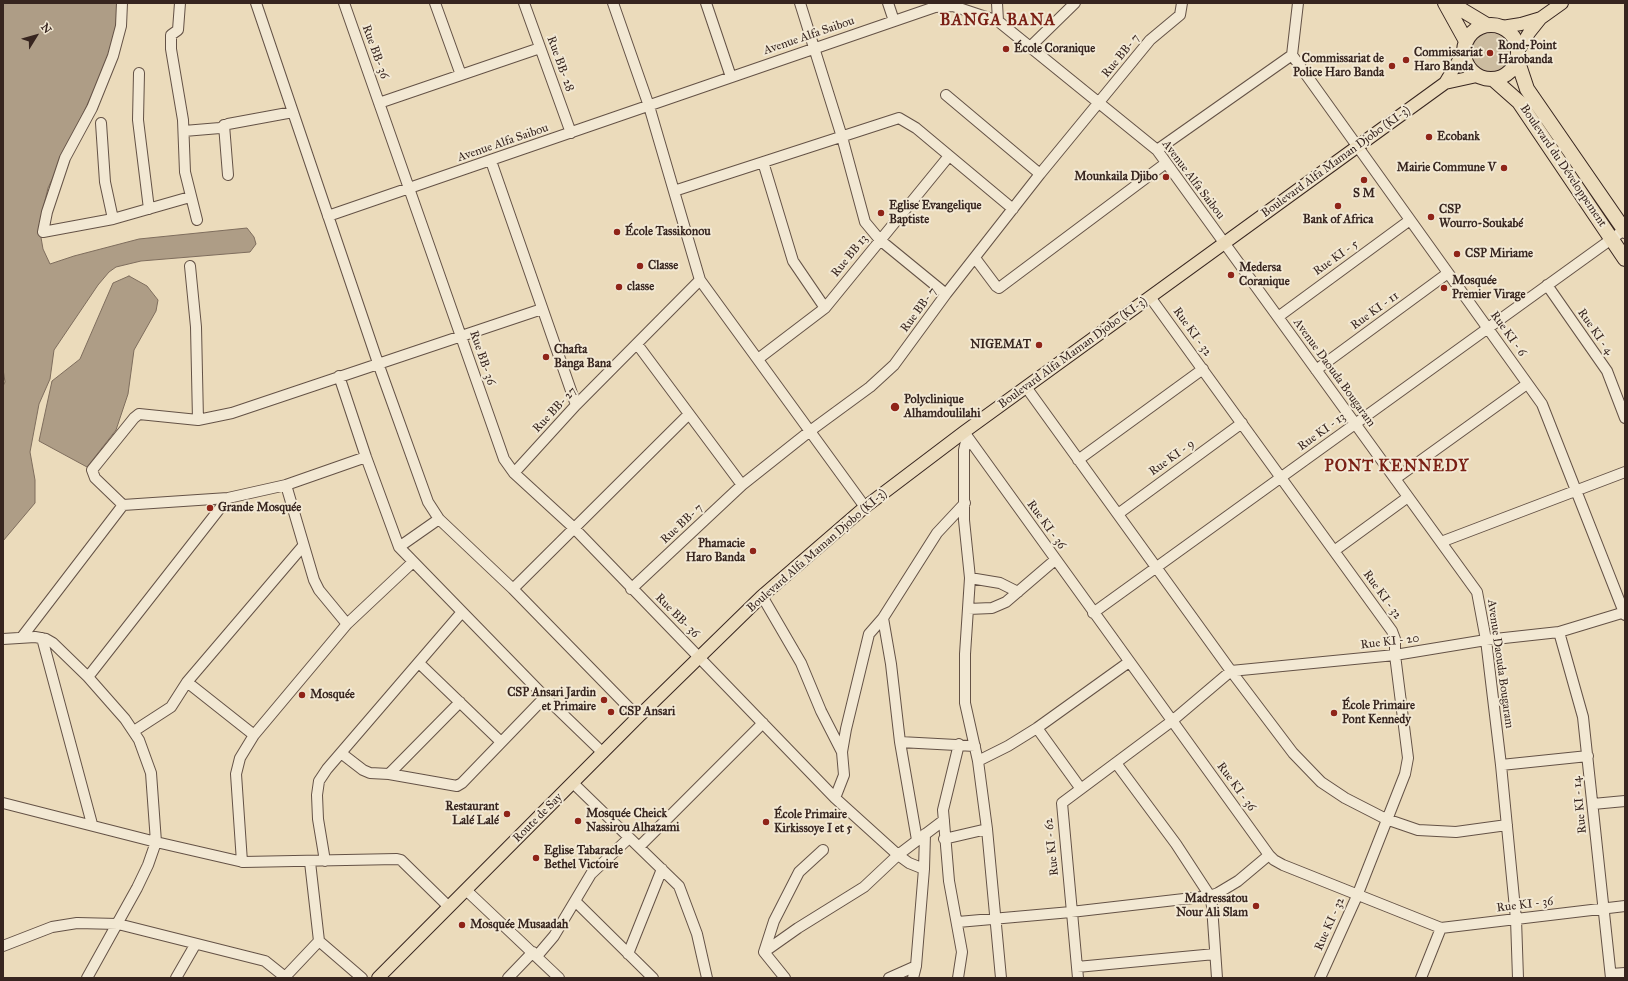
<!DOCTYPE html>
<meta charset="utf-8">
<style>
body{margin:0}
#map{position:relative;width:1628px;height:981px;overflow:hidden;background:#ebdbbb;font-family:"IM FELL Great Primer",serif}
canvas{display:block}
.frame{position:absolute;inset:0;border:4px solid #37251f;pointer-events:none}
.north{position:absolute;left:16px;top:16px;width:40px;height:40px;-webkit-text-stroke:3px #f2e8d3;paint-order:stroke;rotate:53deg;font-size:11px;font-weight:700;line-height:16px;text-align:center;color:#37251f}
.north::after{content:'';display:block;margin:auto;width:14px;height:18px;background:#37251f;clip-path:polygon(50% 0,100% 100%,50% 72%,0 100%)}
</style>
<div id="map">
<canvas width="1628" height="981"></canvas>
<div class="frame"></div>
<div class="north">N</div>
</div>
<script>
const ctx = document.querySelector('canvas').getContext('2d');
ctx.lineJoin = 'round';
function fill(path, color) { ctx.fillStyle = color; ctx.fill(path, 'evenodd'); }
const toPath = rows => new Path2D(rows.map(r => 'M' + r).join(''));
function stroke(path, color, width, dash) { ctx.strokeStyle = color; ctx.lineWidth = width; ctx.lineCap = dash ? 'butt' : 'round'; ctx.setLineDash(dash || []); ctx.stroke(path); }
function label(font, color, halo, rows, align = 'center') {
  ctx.font = font + ' "IM FELL Great Primer",serif'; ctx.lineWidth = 4; ctx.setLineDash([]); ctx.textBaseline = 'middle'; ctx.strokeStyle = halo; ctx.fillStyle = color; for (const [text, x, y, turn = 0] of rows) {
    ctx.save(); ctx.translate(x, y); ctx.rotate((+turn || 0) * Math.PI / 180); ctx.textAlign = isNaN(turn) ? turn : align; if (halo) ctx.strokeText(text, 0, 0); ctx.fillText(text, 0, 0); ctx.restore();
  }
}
const green = toPath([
 '1470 53a20 20 0 1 1 40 0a20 20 0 1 1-40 0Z'
]);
const water = toPath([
 [3,3,120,3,115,36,104,69,48,188,39,226,43,249,50,264,74,256,139,239,247,228,254,237,256,244,250,252,141,261,116,267,109,272,98,285,54,350,50,379,39,404,30,452,35,480,35,503,3,541,3,386,5,382,3,369,3,3],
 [129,276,147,286,158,300,156,311,134,350,128,394,116,430,87,467,39,441,52,381,80,359,113,283,129,276]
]);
const minor = toPath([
 [122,3,121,26,113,56,92,108,65,158,47,212,43,232,113,219,190,197],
 [180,3,178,30,171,35,171,49,183,120,185,172,197,220],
 [256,3,378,363,428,502,439,519,513,589,638,717],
 [344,3,504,459,514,473,574,528,835,798,898,855,909,863,924,869],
 [435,3,461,75],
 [524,3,571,133],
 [613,3,649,106,700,280,865,507],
 [706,3,731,77],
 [800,3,842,137,865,222,880,240,946,294],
 [888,3,894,21],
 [997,3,998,21],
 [1030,47,1075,3],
 [1292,55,1542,404,1625,615],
 [139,73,138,120,149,209],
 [946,95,1040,174],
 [379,103,540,48],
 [101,123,105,182,113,219],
 [224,125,228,175],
 [184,131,220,128,228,124,293,112],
 [1157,150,1292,55,1298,3],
 [491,161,576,405],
 [763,162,793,261,825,308],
 [674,191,899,118,916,128,1013,209],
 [328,216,935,7,953,6,998,21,1157,150,1477,592,1486,640,1501,765,1516,919,1518,978],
 [975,258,996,286,999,288,1166,163],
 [190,266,196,327,198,420],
 [1547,285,1607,371,1625,418],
 [1150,297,1392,631,1395,639,1395,655,1408,758,1405,774,1357,896,1320,978],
 [1278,317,1410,220],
 [637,344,742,485],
 [758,359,825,308,949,156],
 [1316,370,1448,273],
 [339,376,366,457,399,547,545,697,603,753],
 [1026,387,1231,671,1293,753,1321,782,1345,798,1386,819,1418,830,1456,832,1507,825],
 [964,432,1269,855,1274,860,1283,865,1441,928,1625,906],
 [967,437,964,450,964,520,970,578,965,654,965,703,978,761,987,829,1001,978],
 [1078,460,1203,369],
 [514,473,576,405,700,280],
 [1395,479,1527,384],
 [286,485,314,580,319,590,347,624],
 [123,505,95,478,92,470,134,418,139,414,198,420,232,413,542,309],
 [1118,514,1242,423],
 [1441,542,1625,472],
 [399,547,439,519],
 [1334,551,1408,497],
 [970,578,1000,583,1018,592],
 [513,589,689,414],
 [631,589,742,485,810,431,870,387,894,365,946,294,1040,174,1150,40,1180,15,1182,3],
 [762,596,801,663,821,711,842,752],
 [968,609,992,608,1006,602,1055,560],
 [1093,613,1624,230],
 [883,618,891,664,900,742,917,840],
 [1559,632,1583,717,1611,978],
 [22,637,123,505,228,498,286,485,366,457],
 [42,638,92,824],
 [3,639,35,637,46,639,53,643,88,677,125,719,139,740,151,773,156,842,243,862,397,859,401,860,449,907],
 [419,663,501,742],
 [88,677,228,498],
 [187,682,254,735,347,624,413,562],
 [1037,728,1081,789],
 [134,731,171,707,187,682,303,546],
 [900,742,975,746],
 [341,753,363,770,370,773,389,774,457,786,462,783,545,697],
 [978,761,1008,746,1037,728,1129,662],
 [1116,763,1176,844,1210,896,1212,906,1217,978],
 [1501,765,1588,756],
 [389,774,460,702],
 [573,783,679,886,697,934,707,978],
 [835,798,844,775,842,752,846,729,869,634,883,618,937,533,965,503],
 [3,803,156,842,148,865,137,888,87,978],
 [1593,804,1625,801],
 [944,839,987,829],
 [639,847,763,723],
 [325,861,318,819,317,795,319,781,327,769,462,612],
 [242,862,236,774,240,758,254,735],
 [310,862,319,941,362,978],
 [466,890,559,978],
 [575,901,653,978],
 [958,922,1071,912,1210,896,1218,893,1238,881,1269,855],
 [3,946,52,927,77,923,118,924,265,961,285,977,319,941],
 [764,952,774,921,799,872,823,850],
 [628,954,662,869],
 [537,956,554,936,591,874,629,838],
 [1077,967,1215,954],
 [1611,974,1625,973],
 [176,978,195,945],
 [508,978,533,952],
 [785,978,764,952,798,928,864,887,898,855,944,820],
 [889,978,916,966],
 [913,978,916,966,924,869,925,834],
 [958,978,962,952,949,881,943,810,959,744],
 [1078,978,1062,803,1172,721,1231,671,1395,655,1486,640,1559,632,1625,612],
 [1421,978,1441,928]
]);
const major = toPath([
 [1502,27,1521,24,1541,18],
 [1518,51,1529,33,1541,18,1562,3],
 [1445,83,1463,53],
 [378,978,638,717,762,596,865,507,964,432,1445,83,1477,76]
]);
const highway = toPath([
 [1445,3,1466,41],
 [1454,3,1457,7,1487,25],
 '1464 52a27 27 0 1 1 54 0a27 27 0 1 1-54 0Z',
 [1517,59,1527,89,1625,231],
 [1493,79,1519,102,1625,259]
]);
const markers = [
 [1006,49,4,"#8f2418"],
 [1490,53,4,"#8f2418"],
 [1406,60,4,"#8f2418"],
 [1392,66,4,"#8f2418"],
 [1429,137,4,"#8f2418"],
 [1504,168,4,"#8f2418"],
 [1166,177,4,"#8f2418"],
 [1364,180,4,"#8f2418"],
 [1338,206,4,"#8f2418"],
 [881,213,4,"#8f2418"],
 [1431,217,4,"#8f2418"],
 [617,232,4,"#8f2418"],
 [1457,254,4,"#8f2418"],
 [640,266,4,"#8f2418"],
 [1231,275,4,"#8f2418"],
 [619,287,4,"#8f2418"],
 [1444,288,4,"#8f2418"],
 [1039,345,4,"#8f2418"],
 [546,357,4,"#8f2418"],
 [895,407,5,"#8f2418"],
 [210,508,4,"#8f2418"],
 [753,551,4,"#8f2418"],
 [302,695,4,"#8f2418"],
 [604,700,4,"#8f2418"],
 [611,712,4,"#8f2418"],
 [1334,713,4,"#8f2418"],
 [507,814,4,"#8f2418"],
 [578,821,4,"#8f2418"],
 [766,822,4,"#8f2418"],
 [536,858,4,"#8f2418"],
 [1256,906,4,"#8f2418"],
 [462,925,4,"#8f2418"]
];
const streetNames = [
 ["Avenue Alfa Saibou",809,36,-19],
 ["Rue BB- 36",375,52,70],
 ["Rue BB- 7",1121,56,-51],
 ["Rue BB- 28",560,64,70],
 ["Avenue Alfa Saibou",503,143,-19],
 ["Boulevard Alfa Maman Djobo (KI-3)",1336,162,-36],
 ["Boulevard du Développement",1563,166,56],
 ["Avenue Alfa Saibou",1193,180,53],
 ["Rue BB 13",850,256,-51],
 ["Rue KI - 5",1336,258,-36],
 ["Rue BB- 7",919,310,-54],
 ["Rue KI - 11",1375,311,-36],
 ["Rue KI - 32",1192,332,54],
 ["Rue KI - 4",1595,332,55],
 ["Rue KI - 6",1508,334,54],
 ["Boulevard Alfa Maman Djobo (KI-3)",1073,353,-36],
 ["Rue BB- 36",482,358,71],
 ["Avenue Daouda Bougaram",1334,373,54],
 ["Rue BB- 27",555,410,-47],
 ["Rue KI - 13",1322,432,-36],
 ["Rue KI - 9",1172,458,-36],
 ["Rue BB- 7",682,524,-43],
 ["Rue KI - 36",1046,525,54],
 ["Boulevard Alfa Maman Djobo (KI-3)",817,551,-41],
 ["Rue KI - 32",1382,595,54],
 ["Rue BB- 36",677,616,45],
 ["Rue KI - 20",1390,642,-7],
 ["Avenue Daouda Bougaram",1500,664,82],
 ["Rue KI - 36",1236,787,54],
 ["Rue KI - 14",1580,805,-96],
 ["Route de Say",538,818,-45],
 ["Rue KI - 62",1052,847,-96],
 ["Rue KI - 36",1525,905,-7],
 ["Rue KI - 32",1330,924,-66]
];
const poiNames = [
 ["Rond-Point",1498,46],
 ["Harobanda",1498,60],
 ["École Coranique",1014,49],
 ["Commissariat",1414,53],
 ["Haro Banda",1414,67],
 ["Commissariat de",1384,59,"right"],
 ["Police Haro Banda",1384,73,"right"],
 ["Ecobank",1437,137],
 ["Mairie Commune V",1496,168,"right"],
 ["Mounkaila Djibo",1158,177,"right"],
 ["S M",1364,194,"center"],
 ["Eglise Evangelique",889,206],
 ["Baptiste",889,220],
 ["CSP",1439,210],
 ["Wourro-Soukabé",1439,224],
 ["Bank of Africa",1338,220,"center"],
 ["École Tassikonou",625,232],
 ["CSP Miriame",1465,254],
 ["Classe",648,266],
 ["Medersa",1239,268],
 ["Coranique",1239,282],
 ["Mosquée",1452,281],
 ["Premier Virage",1452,295],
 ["classe",627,287],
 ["NIGEMAT",1031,345,"right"],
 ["Chafta",554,350],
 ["Banga Bana",554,364],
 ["Polyclinique",904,400],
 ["Alhamdoulilahi",904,414],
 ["Grande Mosquée",218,508],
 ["Phamacie",745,544,"right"],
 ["Haro Banda",745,558,"right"],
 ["CSP Ansari Jardin",596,693,"right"],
 ["et Primaire",596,707,"right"],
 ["Mosquée",310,695],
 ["École Primaire",1342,706],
 ["Pont Kennedy",1342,720],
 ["CSP Ansari",619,712],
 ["Restaurant",499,807,"right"],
 ["Lalé Lalé",499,821,"right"],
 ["Mosquée Cheick",586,814],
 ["Nassirou Alhazami",586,828],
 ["École Primaire",774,815],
 ["Kirkissoye I et 5",774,829],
 ["Eglise Tabaracle",544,851],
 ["Bethel Victoire",544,865],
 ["Madressatou",1248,899,"right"],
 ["Nour Ali Slam",1248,913,"right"],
 ["Mosquée Musaadah",470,925]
];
const districtNames = [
 ["BANGA BANA",998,21],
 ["PONT KENNEDY",1397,467]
];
fill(green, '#ccbca0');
fill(water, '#ae9d86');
stroke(water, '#7e6d5d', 1);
stroke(minor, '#645246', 12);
stroke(major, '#37251f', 14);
stroke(highway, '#37251f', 16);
stroke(minor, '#f2e8d3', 10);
stroke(major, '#ebdbbb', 12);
stroke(highway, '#ebdbbb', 14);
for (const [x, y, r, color] of markers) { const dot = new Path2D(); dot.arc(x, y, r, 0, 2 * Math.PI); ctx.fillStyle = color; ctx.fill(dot); stroke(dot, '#f2e8d3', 1.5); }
label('12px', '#37251f', '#f2e8d3', streetNames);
label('bold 12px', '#37251f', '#f2e8d3', poiNames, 'left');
ctx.letterSpacing = '1px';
label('bold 16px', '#7a1f14', '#f2e8d3', districtNames);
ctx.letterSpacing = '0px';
</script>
